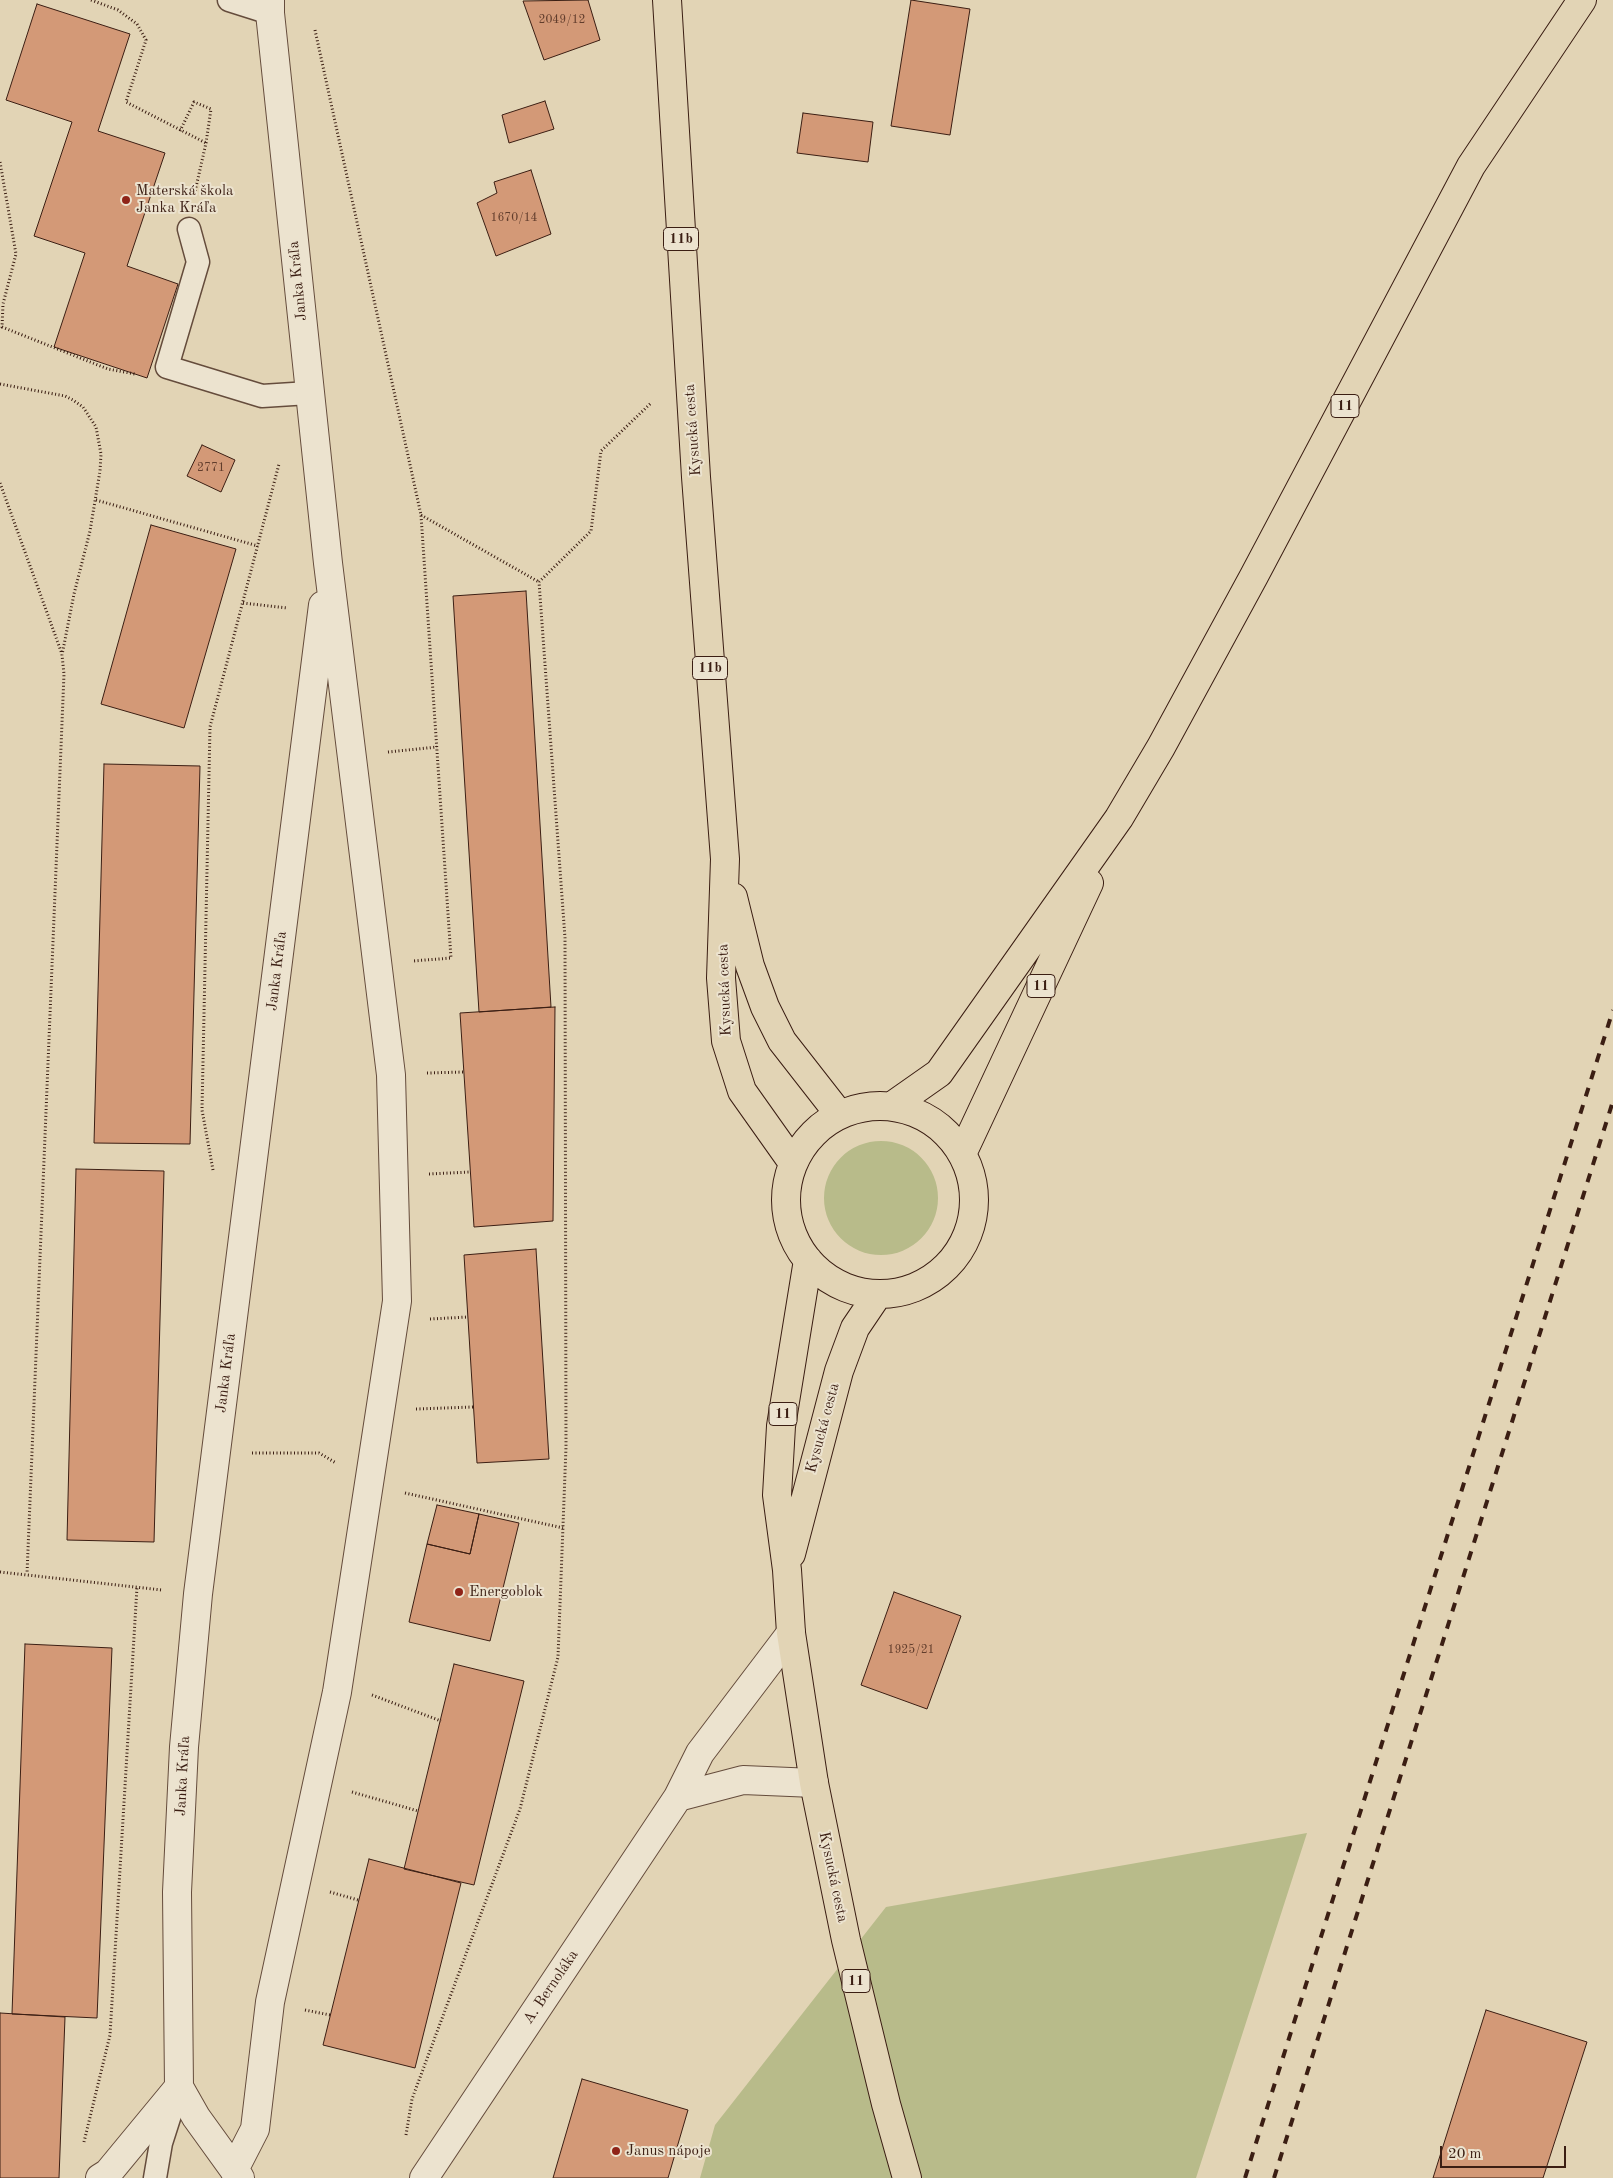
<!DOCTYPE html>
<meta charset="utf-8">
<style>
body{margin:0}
#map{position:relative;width:1613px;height:2178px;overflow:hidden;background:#e2d4b5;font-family:"Old Standard TT",serif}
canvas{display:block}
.scale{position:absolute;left:1440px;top:2146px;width:126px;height:22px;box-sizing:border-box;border:2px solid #3b1e13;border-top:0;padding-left:6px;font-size:15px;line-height:18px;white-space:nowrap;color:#3b1e13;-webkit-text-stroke:4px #ece3cf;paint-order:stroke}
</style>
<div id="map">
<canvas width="1613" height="2178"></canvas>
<div class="scale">20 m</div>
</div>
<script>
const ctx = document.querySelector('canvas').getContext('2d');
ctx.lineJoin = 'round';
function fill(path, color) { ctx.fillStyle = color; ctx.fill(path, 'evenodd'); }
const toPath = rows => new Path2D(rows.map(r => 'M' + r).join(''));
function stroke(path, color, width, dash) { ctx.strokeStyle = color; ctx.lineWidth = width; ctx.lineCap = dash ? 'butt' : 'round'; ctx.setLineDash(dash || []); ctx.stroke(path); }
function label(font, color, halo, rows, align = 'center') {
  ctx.font = font + ' "Old Standard TT",serif'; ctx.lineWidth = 4; ctx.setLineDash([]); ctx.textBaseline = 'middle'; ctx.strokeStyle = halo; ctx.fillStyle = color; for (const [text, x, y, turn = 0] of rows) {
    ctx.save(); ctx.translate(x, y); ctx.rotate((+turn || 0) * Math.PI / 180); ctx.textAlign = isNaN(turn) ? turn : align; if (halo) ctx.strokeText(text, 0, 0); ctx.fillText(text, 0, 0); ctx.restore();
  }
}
const green = toPath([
 '824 1198a57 57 0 1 1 114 0a57 57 0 1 1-114 0Z',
 [1307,1833,1196,2178,700,2178,715,2125,886,1907]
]);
const building = toPath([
 [588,0,600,40,544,60,523,1,588,0],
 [911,0,970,9,950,135,891,126,911,0],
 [37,4,130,34,98,131,165,153,127,266,178,284,147,378,54,347,85,253,34,236,72,122,6,100,37,4],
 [545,101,554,129,509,143,502,115,545,101],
 [803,113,873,122,868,162,797,153,803,113],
 [531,170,551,234,496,256,477,203,497,193,494,182,531,170],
 [202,445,235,460,221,492,187,476,202,445],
 [151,525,236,549,184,728,101,704,151,525],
 [526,591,551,1007,479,1012,453,596,526,591],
 [104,764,200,766,190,1144,94,1143,104,764],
 [555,1007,553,1221,474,1227,460,1013,555,1007],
 [76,1169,164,1171,154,1542,67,1540,76,1169],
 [536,1249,549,1459,477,1463,464,1255,536,1249],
 [437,1505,479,1514,470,1554,427,1544,437,1505],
 [479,1514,519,1523,490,1641,409,1622,427,1544,470,1554,479,1514],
 [894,1592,961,1616,927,1709,861,1685,894,1592],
 [25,1644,112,1648,97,2018,12,2014,25,1644],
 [454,1664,524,1681,474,1885,404,1869,454,1664],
 [369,1859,461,1883,415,2068,323,2045,369,1859],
 [1486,2010,1587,2042,1543,2178,1433,2178,1486,2010],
 [0,2013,65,2017,59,2178,0,2178,0,2013],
 [582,2079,688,2110,668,2178,553,2178,582,2079]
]);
const path = toPath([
 [91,0,118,10,137,24,146,40,126,102,206,143],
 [315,30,421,515,451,958,413,961],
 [180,131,194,102,211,109,206,143,194,196],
 [0,162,16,254,3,304,2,327,108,369,135,374],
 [0,384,65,396,73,400,83,407,96,427,101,454,100,471,90,531,74,594,62,655,64,674,27,1574],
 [0,483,62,654],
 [96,500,258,546],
 [421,515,539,582],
 [539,582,591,531,601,451,651,403],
 [243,603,287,608],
 [388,752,437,747],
 [427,1073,464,1072],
 [213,1170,202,1110,210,727,279,464],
 [429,1174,470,1172],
 [430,1319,468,1317],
 [416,1409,473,1407],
 [252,1453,319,1453,336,1463],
 [405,1493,563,1528],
 [0,1572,162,1590],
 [372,1695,441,1721],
 [352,1792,418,1811],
 [330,1892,358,1900],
 [305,2010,330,2015],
 [406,2135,412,2099,520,1809,558,1657,566,1447,565,938,539,582],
 [84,2142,110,2035,137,1587]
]);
const lane = toPath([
 [229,0,270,13],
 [189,229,198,262,167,367,262,396,309,393],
 [155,2178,161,2143,177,2093]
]);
const street = toPath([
 [678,1797,743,1780,814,1783],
 [234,2170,255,2129,270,2002,337,1692,397,1301,391,1075,328,563,270,13,270,0],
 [100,2178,108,2173,179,2087],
 [240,2178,196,2117,179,2087,177,1892,184,1747,198,1594,323,605],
 [424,2178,678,1797,700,1753,791,1633]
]);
const primary = toPath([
 [667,0,696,477,725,859,721,978,726,1041,742,1091,793,1163],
 [733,897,750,966,765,1007,782,1041,839,1114],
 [892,1106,939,1073,1119,818,1161,747,1254,576,1471,166,1582,0],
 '786 1200a94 94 0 1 1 188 0a94 94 0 1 1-188 0Z',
 [962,1154,1089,883],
 [808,1260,781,1426,777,1495,787,1570,791,1633,814,1783,846,1940,886,2104,907,2178],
 [791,1554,839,1371,855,1328,878,1294]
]);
const rail = toPath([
 [1245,2178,1613,1010],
 [1274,2178,1613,1101]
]);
const markers = [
 [126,200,5,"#8f2418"],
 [459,1592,5,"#8f2418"],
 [616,2151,5,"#8f2418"]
];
const numberNames = [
 ["2049/12",562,20],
 ["1670/14",514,218],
 ["2771",211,468],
 ["1925/21",911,1650]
];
const shields = [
 [681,239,35],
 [1345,406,28],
 [710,668,35],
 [1041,986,28],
 [783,1414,28],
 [856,1981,28]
];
const shieldNames = [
 ["11b",681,239],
 ["11",1345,406],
 ["11b",710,668],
 ["11",1041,986],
 ["11",783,1414],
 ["11",856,1981]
];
const poiNames = [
 ["Materská škola",136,191],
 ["Janka Kráľa",136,208],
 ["Energoblok",469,1592],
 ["Janus nápoje",626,2151]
];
const streetNames = [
 ["Janka Kráľa",298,281,-96],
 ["Kysucká cesta",693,430,-94],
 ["Janka Kráľa",277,971,-83],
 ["Kysucká cesta",725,990,-92],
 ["Janka Kráľa",226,1373,-83],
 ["Kysucká cesta",823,1428,-75],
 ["Janka Kráľa",183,1776,-87],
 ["Kysucká cesta",833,1877,78],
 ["A. Bernoláka",551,1987,-56]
];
fill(green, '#b8bb8a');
fill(building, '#d39977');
stroke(building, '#3b1e13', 1);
stroke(lane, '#654c3c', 25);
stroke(street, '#654c3c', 30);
stroke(primary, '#3b1e13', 30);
stroke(path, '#3b1e13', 3, [1, 2.5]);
stroke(lane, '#ece3cf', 22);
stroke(street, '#ece3cf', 28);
stroke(primary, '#e2d4b5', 28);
stroke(rail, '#3b1e13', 4, [9, 9]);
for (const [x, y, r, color] of markers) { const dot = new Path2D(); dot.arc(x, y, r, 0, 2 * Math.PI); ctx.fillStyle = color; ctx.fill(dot); stroke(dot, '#ece3cf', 2); }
label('12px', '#613d2c', null, numberNames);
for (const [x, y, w] of shields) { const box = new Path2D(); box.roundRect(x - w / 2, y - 11.5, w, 23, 4); ctx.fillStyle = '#ece3cf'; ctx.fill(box); stroke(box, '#3b1e13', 1); }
label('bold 14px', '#3b1e13', null, shieldNames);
label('15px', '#3b1e13', '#ece3cf', poiNames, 'left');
label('15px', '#3b1e13', '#ece3cf', streetNames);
</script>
